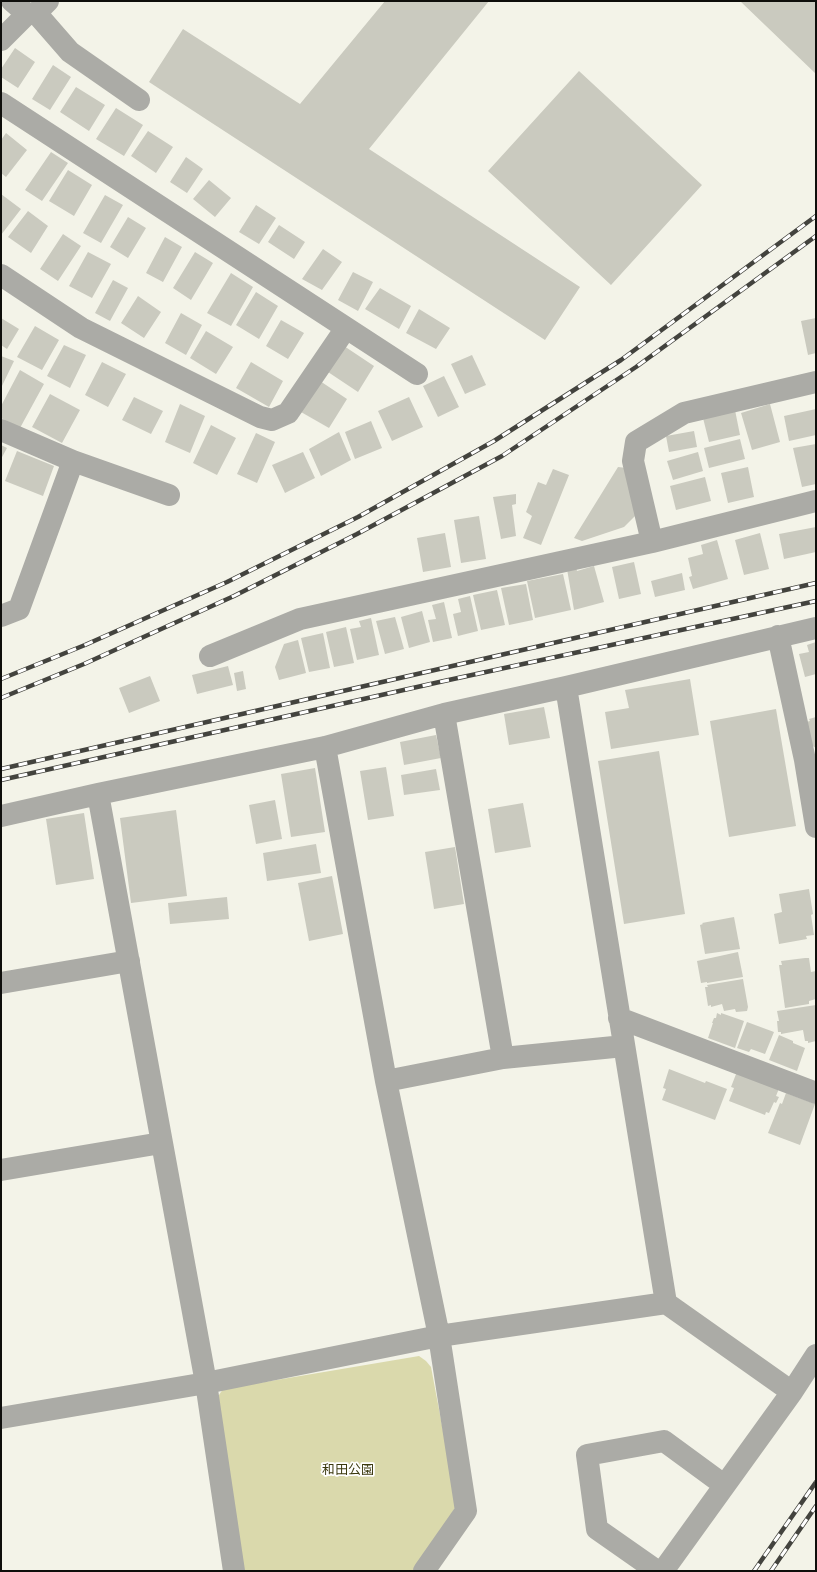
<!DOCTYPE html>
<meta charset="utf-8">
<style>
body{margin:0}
#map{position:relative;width:817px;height:1572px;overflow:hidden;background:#f3f3e8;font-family:Arial,sans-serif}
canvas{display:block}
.frame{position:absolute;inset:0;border:2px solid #0e0e0b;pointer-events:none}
</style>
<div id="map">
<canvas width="817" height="1572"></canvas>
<div class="frame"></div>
</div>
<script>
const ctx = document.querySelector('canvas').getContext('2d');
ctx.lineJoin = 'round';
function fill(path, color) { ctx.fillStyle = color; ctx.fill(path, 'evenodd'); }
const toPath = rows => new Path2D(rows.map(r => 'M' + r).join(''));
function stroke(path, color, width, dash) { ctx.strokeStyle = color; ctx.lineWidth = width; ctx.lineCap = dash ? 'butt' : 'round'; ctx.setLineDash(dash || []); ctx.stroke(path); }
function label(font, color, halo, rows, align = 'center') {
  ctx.font = font + ' Arial,"Noto Sans JP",sans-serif'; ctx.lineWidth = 3.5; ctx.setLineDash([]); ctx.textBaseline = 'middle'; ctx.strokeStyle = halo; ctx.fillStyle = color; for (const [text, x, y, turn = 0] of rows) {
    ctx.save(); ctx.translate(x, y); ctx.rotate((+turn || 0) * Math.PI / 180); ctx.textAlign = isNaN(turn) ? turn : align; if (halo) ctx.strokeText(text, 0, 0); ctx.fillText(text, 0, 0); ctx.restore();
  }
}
const green = toPath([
 [419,1356,426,1361,431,1367,457,1505,414,1571,239,1571,217,1398,223,1389]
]);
const building = toPath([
 [385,1,489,1,369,149,580,287,545,340,149,82,183,29,300,104],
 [740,1,816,1,816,74],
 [15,48,35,62,18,88,1,77,1,69],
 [53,65,71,77,50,110,32,99],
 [579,71,702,185,611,285,488,171],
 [76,87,105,105,89,131,60,112],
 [116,108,143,125,124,156,96,139],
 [148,131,173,147,156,173,131,156],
 [6,133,27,150,6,177,1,173,1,140],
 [51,152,68,163,42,201,25,190],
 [186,157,203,169,187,193,170,182],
 [68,170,92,185,74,216,49,201],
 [209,180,231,198,215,217,193,199],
 [1,194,21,209,1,235],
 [105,195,123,205,101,243,83,233],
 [256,205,276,218,259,244,239,232],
 [28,211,48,226,31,253,8,237],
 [128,217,146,228,128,258,110,247],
 [279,225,305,242,294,259,268,242],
 [63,234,81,246,58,281,40,269],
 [165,237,182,247,163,282,146,273],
 [323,249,342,262,322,290,302,279],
 [88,252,111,264,92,298,69,286],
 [195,252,213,263,191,300,173,288],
 [353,272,373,282,358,311,338,300],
 [231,273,253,287,231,326,207,313],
 [113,280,128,288,110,321,95,313],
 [380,288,411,306,399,329,365,309],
 [256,292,278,306,259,339,236,325],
 [138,296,161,312,144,338,121,323],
 [419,309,450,328,436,349,406,333],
 [181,313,202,325,186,355,165,343],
 [1,318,19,329,7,349,1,345],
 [816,318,816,353,808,355,801,321],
 [281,320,304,333,288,359,266,346],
 [35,326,59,340,42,370,17,357],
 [206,331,233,347,216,374,190,358],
 [64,345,86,355,70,388,47,376],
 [344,346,374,366,358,392,328,372],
 [472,355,486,385,465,394,451,364],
 [1,356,14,361,1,388],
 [102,362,126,374,108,407,85,395],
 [251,362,283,381,269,407,236,388],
 [20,370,44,384,20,428,1,418,1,406],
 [444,376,459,407,438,417,423,386],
 [320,381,347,399,329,428,301,412],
 [50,394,80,410,62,443,32,427],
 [134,397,163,411,151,434,122,420],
 [409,397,423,427,392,441,378,411],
 [180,404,205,416,190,453,165,442],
 [770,404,780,442,752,450,741,413],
 [816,409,816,435,789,441,784,416],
 [735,410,740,435,709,442,703,418],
 [371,421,382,448,355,459,345,432],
 [211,425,236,438,217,475,193,463],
 [694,431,697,447,669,452,666,436],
 [339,432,351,460,321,476,309,449],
 [256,433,275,442,257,483,237,474],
 [740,439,745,459,709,468,704,448],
 [816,444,816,484,802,487,793,448],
 [1,445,7,448,1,459],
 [17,451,54,466,43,496,5,481],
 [303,452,315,478,285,493,272,465],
 [698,452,703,471,673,480,667,461],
 [618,467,627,468,636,515,624,527,582,541,574,538],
 [748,467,754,497,728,503,721,473],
 [553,469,569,475,541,545,523,538,532,516,526,512,538,482,546,485],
 [705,477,711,501,676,510,670,486],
 [516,494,516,504,512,505,516,536,501,539,493,497],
 [479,516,486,559,461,563,454,520],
 [816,527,816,552,784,559,779,534],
 [445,533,451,567,423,572,417,538],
 [760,533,769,569,744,575,735,540],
 [717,540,728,579,693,589,689,577,692,576,688,558,703,554,701,545],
 [634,562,641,594,619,599,612,567],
 [594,566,604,602,574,610,567,569,576,567,577,571],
 [682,573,685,590,655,597,651,581],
 [563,574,571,610,535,618,527,581],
 [526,584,533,620,509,625,501,588],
 [497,590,505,625,481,630,473,595],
 [470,596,478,631,458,636,453,614,461,612,458,599],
 [444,602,452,638,433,642,428,620,436,619,432,605],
 [422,611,430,642,409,648,401,617],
 [395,617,404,649,385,654,376,621],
 [371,618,379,655,357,660,350,629,361,627,359,621],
 [346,627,354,663,334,667,326,632],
 [323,633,330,668,309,672,301,638],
 [298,640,306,673,279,680,275,667,284,644],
 [816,642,816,674,805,677,799,654,809,652,807,645],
 [228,666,233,685,197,694,192,675],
 [243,671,246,689,237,691,234,673],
 [150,676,160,701,129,713,119,688],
 [690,679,699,735,611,749,605,712,629,708,625,690],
 [544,707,550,738,509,745,504,714],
 [776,709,796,826,729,837,710,721],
 [816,717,816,748,811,745,806,722,810,721,809,719],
 [436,735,441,758,404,765,400,742],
 [659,751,685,914,624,924,598,761],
 [386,767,394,816,368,820,360,771],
 [315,768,325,832,291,837,281,774],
 [436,769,440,790,404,795,401,775],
 [275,800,282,839,256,844,249,805],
 [523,803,531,847,495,853,488,809],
 [176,810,187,896,131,903,120,818],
 [84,813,94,879,56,885,46,819],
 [316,844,321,873,267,881,263,853],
 [455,847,464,904,434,909,425,852],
 [332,876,343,934,309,941,298,883],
 [809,889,813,914,811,915,814,935,806,936,807,939,779,944,774,914,782,912,779,894],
 [227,897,229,919,170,924,168,903],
 [734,917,740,949,705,954,700,925,703,924,702,923],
 [738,952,743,977,707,983,707,982,701,983,697,961],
 [805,958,809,958,811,972,816,971,816,999,809,1001,809,1004,785,1008,779,965,782,965,781,961],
 [743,979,748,1007,747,1011,736,1012,735,1009,724,1011,722,1004,711,1007,711,1005,708,1006,705,987,708,987,707,985],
 [816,1005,816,1041,808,1043,808,1041,805,1041,803,1030,781,1034,781,1032,778,1032,777,1021,779,1021,777,1011],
 [717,1013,721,1015,721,1013,744,1021,735,1048,708,1038,713,1023,712,1023,714,1018,716,1018],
 [747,1022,774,1032,765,1054,751,1049,749,1052,737,1048],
 [779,1035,793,1041,793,1043,805,1048,797,1071,769,1060],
 [669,1069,705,1083,706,1081,727,1089,715,1120,662,1100,666,1089,663,1088],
 [738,1069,780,1086,776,1096,779,1097,776,1103,774,1102,769,1113,766,1112,765,1115,729,1101,734,1088,731,1087],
 [786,1093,815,1104,800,1145,768,1133,780,1103,782,1104]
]);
const minor = toPath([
 [12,1,27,14,36,13,48,1],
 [36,13,70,52,139,100],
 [1,40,27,14],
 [1,103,417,374],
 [1,275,81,328,260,417,272,420,288,413,346,328],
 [1,430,73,461,169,495],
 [652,542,633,461,636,442,684,413,816,382],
 [1,616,19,609,73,461],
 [778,636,805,760,816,827],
 [210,656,300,619,652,542,816,501],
 [566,687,666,1303],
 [444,714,503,1058],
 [325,747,386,1081,439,1336,466,1511,424,1571],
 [98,794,206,1383,234,1571],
 [1,816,98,794,325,747,444,714,566,687,816,628],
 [1,983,129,961],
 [619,1018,816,1093],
 [386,1081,503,1058,624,1046],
 [1,1170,161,1143],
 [1,1418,206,1383,439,1336,666,1303,792,1392],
 [657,1571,597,1529,587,1455,664,1441,724,1485],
 [663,1571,792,1392,816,1355]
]);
const rail = toPath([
 [1,679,85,645,227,582,358,517,494,441,621,360,816,216],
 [1,698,84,664,234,596,357,534,502,456,636,367,816,236],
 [1,769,816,583],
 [1,780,444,681,816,601],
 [754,1571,816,1482],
 [771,1571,816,1506]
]);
const parkNames = [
 ["和田公園",348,1470]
];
fill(green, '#dad9ac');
fill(building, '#cacabf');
stroke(minor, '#ababa6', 22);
stroke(rail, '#43433e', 4.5);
stroke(rail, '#fff', 3, [9]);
label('13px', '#3b390e', '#fff', parkNames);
</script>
